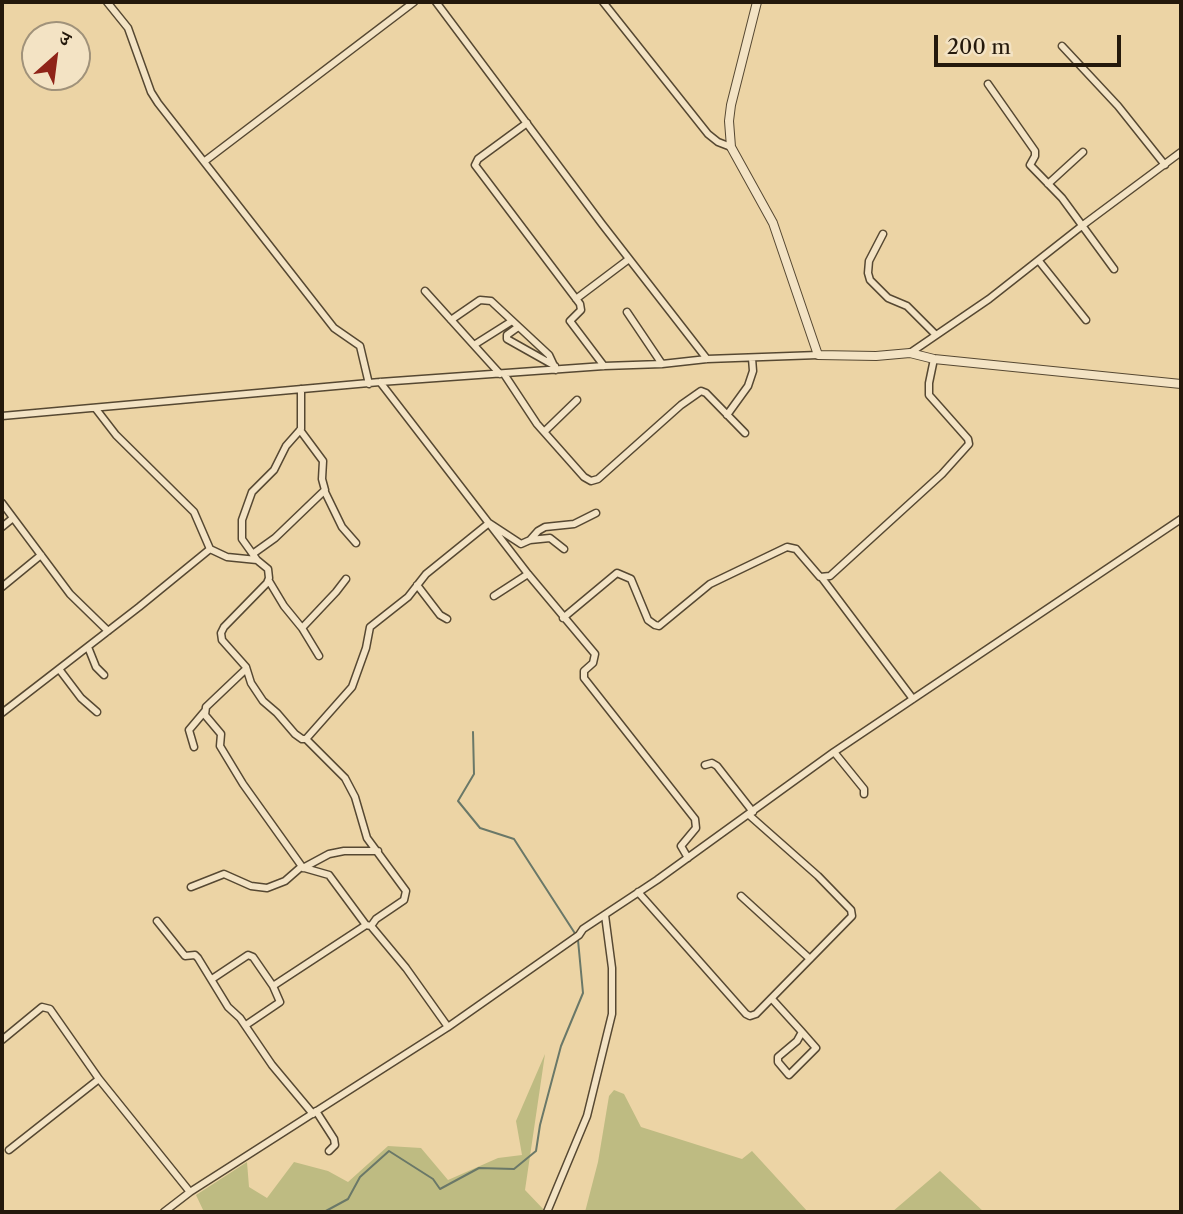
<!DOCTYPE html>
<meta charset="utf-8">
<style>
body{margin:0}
#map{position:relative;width:1183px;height:1214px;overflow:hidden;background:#ecd4a5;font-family:"Libre Caslon Text","Noto Serif Devanagari",serif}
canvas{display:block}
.frame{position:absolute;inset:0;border:4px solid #24190c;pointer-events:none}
.north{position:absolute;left:21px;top:21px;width:70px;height:70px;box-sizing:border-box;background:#f3e3c4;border:2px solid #a0927a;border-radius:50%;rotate:28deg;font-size:19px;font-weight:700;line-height:28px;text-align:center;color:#24190c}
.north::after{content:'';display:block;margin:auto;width:24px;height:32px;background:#8f2418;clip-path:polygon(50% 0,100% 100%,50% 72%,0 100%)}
.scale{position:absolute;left:934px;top:35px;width:187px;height:32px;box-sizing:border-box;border:4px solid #24190c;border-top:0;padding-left:9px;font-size:21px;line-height:24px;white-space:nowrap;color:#24190c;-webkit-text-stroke:5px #f3e3c4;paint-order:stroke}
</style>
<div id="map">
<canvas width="1183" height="1214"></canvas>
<div class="frame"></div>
<div class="north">उ</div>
<div class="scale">200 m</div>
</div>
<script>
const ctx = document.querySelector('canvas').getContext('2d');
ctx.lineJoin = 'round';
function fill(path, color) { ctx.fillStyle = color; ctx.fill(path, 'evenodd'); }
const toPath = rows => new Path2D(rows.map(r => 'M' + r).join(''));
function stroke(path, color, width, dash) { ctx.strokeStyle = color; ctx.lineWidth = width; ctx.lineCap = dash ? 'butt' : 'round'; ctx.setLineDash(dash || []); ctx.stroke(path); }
const green = toPath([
 [545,1054,525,1190,546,1212,204,1212,196,1195,247,1162,249,1187,267,1198,294,1162,328,1171,348,1182,388,1146,421,1148,448,1180,498,1158,522,1155,516,1121],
 [614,1090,624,1094,641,1127,742,1159,752,1151,808,1212,585,1212,598,1162,609,1096],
 [940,1171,984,1212,892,1212]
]);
const stream = toPath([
 [473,732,474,774,458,801,480,828,514,839,576,935],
 [324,1212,348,1199,360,1177,389,1151,433,1179,440,1189,479,1168,514,1169,536,1151,540,1125,561,1046,583,993,578,940]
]);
const minor = toPath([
 [107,2,128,28,151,92,158,103,334,328,360,346,369,384],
 [436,2,602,224,707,359],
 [603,2,708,134,718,142,731,147],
 [1062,46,1118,106,1165,165],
 [988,84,1035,151,1035,156,1030,165,1062,198,1114,269],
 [527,123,478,159,475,165,580,304,581,310,570,321,604,366],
 [205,161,414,2],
 [1048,184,1083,152],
 [883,234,869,261,868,273,870,280,888,298,907,306,936,335],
 [1039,261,1086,320],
 [425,291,500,374],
 [576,299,629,259],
 [627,312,662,364],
 [451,320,480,300,491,301,549,355,556,370],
 [518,327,507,335,507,339,555,366],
 [474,345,512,321],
 [910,353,989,299,1083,225,1181,152],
 [504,374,537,424,584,477,591,481,598,479,681,405,701,391,706,393,745,433],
 [380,382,528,574,595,654,593,663,584,671,584,678,695,819,696,828,681,846,688,858],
 [96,409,116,435,194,512,210,549,227,557,257,560,268,569,269,578,267,583,224,627,221,633,222,640,246,667,251,683,263,701,277,713,295,734,302,739,306,739,345,778,355,797,367,838,406,891,404,900,376,919,371,926,366,925,273,986],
 [727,415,748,386,753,371,752,358],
 [2,416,380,382,604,366,662,364,707,359,818,355],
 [545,431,577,400],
 [325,492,342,527,356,543],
 [2,503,70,594,108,631],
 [2,527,13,518],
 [530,540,538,531,545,527,574,524,596,513],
 [254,553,275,538,325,490,322,479,323,461,300,430],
 [257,560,242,539,242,520,252,492,274,470,286,446,301,429,301,389],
 [822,578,913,699],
 [269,581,284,606,302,628,336,592,346,579],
 [417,585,440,615,447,619],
 [2,587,41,555],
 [494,596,528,574],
 [563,618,617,573,631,579,648,620,655,625,659,626,710,584,787,547,796,549,820,577,830,576,942,474,969,444,968,439,929,395,929,383,934,359],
 [302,628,319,656],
 [88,647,96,667,104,675],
 [59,669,81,698,97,712],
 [246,669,206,707,205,715,221,734,220,746,243,784,303,868],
 [2,713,139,607,210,549],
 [306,739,352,687,366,648,370,627,408,597,426,574,489,523,521,544,530,540,550,538,564,549],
 [194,747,189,730,205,711],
 [834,752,864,789,864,794],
 [705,765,712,763,717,766,753,812],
 [301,867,329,875,366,925],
 [191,887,224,874,251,886,267,888,285,881,301,867,303,868,329,854,344,851,378,851],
 [638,892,746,1014,750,1016,756,1014,852,916,851,910,818,876,749,815],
 [741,896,810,959],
 [157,921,185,956,195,955,198,958,228,1007,240,1018,272,1065,313,1114],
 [371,926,406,968,448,1027],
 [212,979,248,955,253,957,273,986,280,1002,246,1025],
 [772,999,802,1032,816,1048,789,1075,778,1062,778,1057,797,1041,802,1032],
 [2,1040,42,1007,50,1009,99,1079,190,1192],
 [316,1111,334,1139,335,1145,329,1151],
 [9,1150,99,1079],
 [164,1212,190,1192,448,1027,579,935,583,929,657,880,834,752,1181,519],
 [547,1212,587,1116,612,1014,612,968,605,915]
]);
const tertiary = toPath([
 [757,2,731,105,729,121,731,147,773,223,818,355,876,356,910,353,934,359,1181,384]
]);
fill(green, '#bebb82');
stroke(stream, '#6a7868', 2);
stroke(minor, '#564832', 9);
stroke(tertiary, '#564832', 10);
stroke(minor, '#f3e3c4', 6);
stroke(tertiary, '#f3e3c4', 8);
</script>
